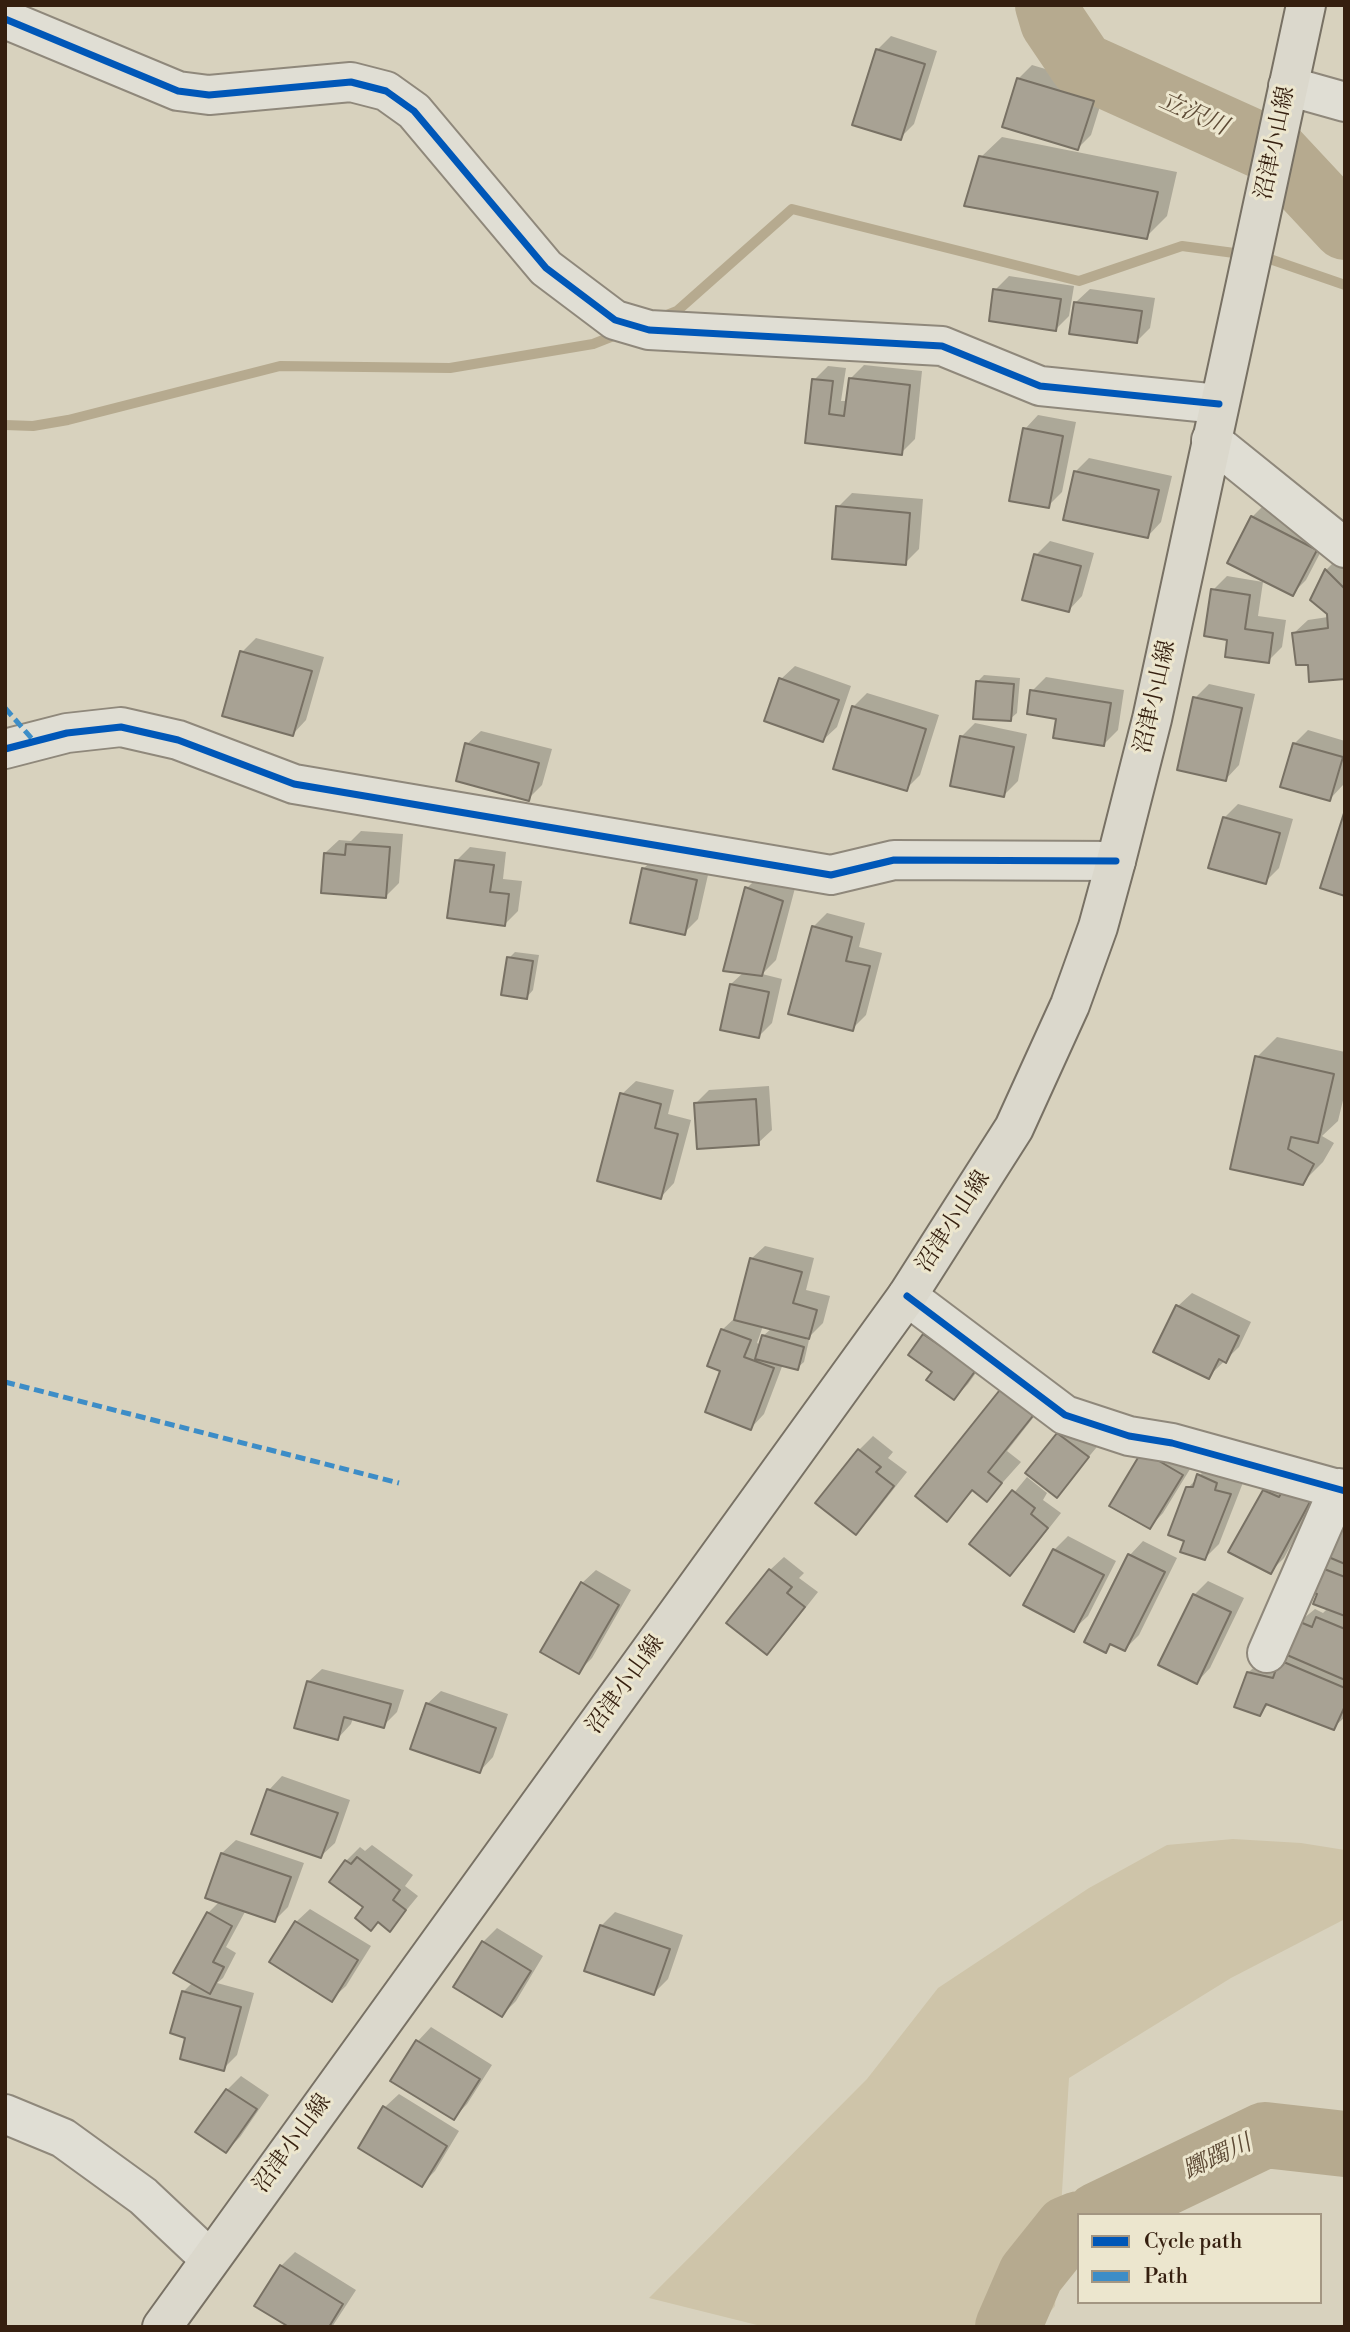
<!DOCTYPE html>
<meta charset="utf-8">
<style>
body{margin:0}
#map{position:relative;width:1350px;height:2332px;overflow:hidden;background:#d8d2be;font-family:"Libre Bodoni",serif}
canvas{display:block}
.frame{position:absolute;inset:0;border:7px solid #351f0f;pointer-events:none}
.legend{position:absolute;left:1077px;top:2213px;width:245px;height:91px;box-sizing:border-box;background:#ece6ce;border:2px solid #a39682;margin:0;padding:9px 12px;list-style:none;font-size:21px;color:#351f0f}
.legend li{display:flex;align-items:center;gap:14px;height:35px}
.legend b{width:35px;border:2px solid #a39682}
</style>
<div id="map">
<canvas width="1350" height="2332"></canvas>
<div class="frame"></div>
<ul class="legend">
<li><b style="height:9px;background:#0057b8"></b>Cycle path</li>
<li><b style="height:9px;background:#3d8dc7"></b>Path</li>
</ul>
</div>
<script>
const ctx = document.querySelector('canvas').getContext('2d');
ctx.lineJoin = 'round';
function fill(path, color) { ctx.fillStyle = color; ctx.fill(path, 'evenodd'); }
const toPath = rows => new Path2D(rows.map(r => 'M' + r).join(''));
function stroke(path, color, width, dash) { ctx.strokeStyle = color; ctx.lineWidth = width; ctx.lineCap = dash ? 'butt' : 'round'; ctx.setLineDash(dash || []); ctx.stroke(path); }
function label(font, color, halo, rows, align = 'center') {
  ctx.font = font + ' "Libre Bodoni","Noto Serif JP",serif'; ctx.lineWidth = 6; ctx.setLineDash([]); ctx.textBaseline = 'middle'; ctx.strokeStyle = halo; ctx.fillStyle = color; for (const [text, x, y, turn = 0] of rows) {
    ctx.save(); ctx.translate(x, y); ctx.rotate((+turn || 0) * Math.PI / 180); ctx.textAlign = isNaN(turn) ? turn : align; if (halo) ctx.strokeText(text, 0, 0); ctx.fillText(text, 0, 0); ctx.restore();
  }
}
const green = toPath([
 [1233,1839,1301,1843,1345,1850,1345,1919,1231,1978,1069,2078,1055,2306,1038,2327,765,2327,649,2298,867,2079,938,1988,1089,1888,1167,1845]
]);
const shadow = toPath([
 [891,36,937,51,914,124,900,138,877,50],
 [1032,65,1106,87,1091,135,1078,148,1018,79],
 [1002,137,1177,172,1167,216,1146,237,981,157],
 [1009,276,1074,286,1069,316,1056,329,995,290],
 [1090,289,1155,298,1150,328,1137,341,1076,302],
 [864,365,922,371,915,439,901,453,807,442,814,380,828,366,846,368,841,401,848,401,850,379],
 [1038,415,1076,422,1062,492,1048,506,1025,429],
 [1089,458,1172,476,1161,522,1148,536,1075,472],
 [852,493,923,499,919,549,905,563,838,507],
 [1266,503,1329,536,1306,580,1292,594,1252,517],
 [1050,541,1094,553,1082,596,1069,610,1036,555],
 [1339,557,1345,562,1345,677,1310,663,1294,633,1308,620,1328,617,1326,570],
 [1227,576,1263,582,1258,616,1286,620,1282,647,1268,661,1229,638,1213,590],
 [256,638,324,657,306,720,293,734,242,652],
 [795,666,851,686,837,727,823,740,781,679],
 [984,675,1020,678,1017,713,1010,719,977,682],
 [1046,677,1124,690,1118,730,1104,744,1058,718,1032,691],
 [1209,684,1255,694,1239,765,1226,779,1195,698],
 [867,693,939,715,920,775,906,789,853,707],
 [975,723,1027,734,1018,781,1004,795,961,737],
 [1308,730,1345,741,1345,781,1343,785,1330,799,1294,744],
 [481,731,552,749,542,785,528,799,467,744],
 [1238,804,1293,819,1279,868,1265,882,1224,818],
 [361,831,403,834,399,883,386,896,325,853,339,840,351,841],
 [470,847,506,852,503,879,522,881,518,911,504,925,456,861],
 [658,855,710,866,698,919,684,933,644,868],
 [761,874,795,888,776,960,762,974,782,979,772,1023,759,1036,731,984,744,972,747,888],
 [827,913,865,923,859,947,882,953,866,1015,852,1029,813,927],
 [515,952,539,955,533,990,527,997,509,958],
 [1277,1037,1345,1052,1345,1092,1338,1121,1322,1136,1334,1143,1323,1162,1302,1183,1232,1168,1257,1057],
 [636,1081,674,1090,668,1114,691,1120,674,1183,661,1197,622,1094],
 [769,1086,772,1130,758,1143,696,1103,709,1090],
 [765,1246,814,1258,806,1290,830,1296,823,1323,806,1340,809,1340,804,1362,797,1368,783,1364,764,1414,751,1428,723,1370,722,1330,737,1316,751,1259],
 [763,1326,772,1328,763,1336,761,1345,757,1343],
 [1192,1293,1251,1322,1239,1347,1208,1377,1178,1306],
 [939,1321,988,1356,968,1384,954,1398,934,1371,910,1355,925,1335],
 [1055,1390,1007,1451,1021,1462,987,1500,974,1490,947,1519,918,1496],
 [1072,1420,1101,1442,1057,1495,1028,1473],
 [873,1436,893,1452,888,1458,907,1472,870,1519,856,1533,859,1450],
 [1143,1452,1195,1461,1163,1513,1150,1527],
 [1213,1461,1244,1480,1219,1544,1205,1558,1188,1488],
 [1027,1477,1047,1493,1043,1500,1061,1513,1024,1560,1010,1574,972,1544],
 [1278,1477,1323,1486,1284,1558,1270,1572,1264,1491],
 [1345,1522,1345,1717,1333,1728,1270,1703,1259,1714,1248,1673,1304,1618,1315,1609,1323,1613,1328,1608,1319,1593,1321,1568,1332,1557],
 [1068,1536,1116,1561,1088,1616,1074,1629,1054,1550],
 [1143,1541,1177,1558,1139,1635,1125,1649,1113,1643,1105,1651,1130,1555],
 [784,1557,804,1573,799,1578,818,1592,781,1639,767,1653,770,1570],
 [596,1570,631,1590,592,1658,578,1672,582,1583],
 [1208,1581,1244,1598,1210,1668,1197,1682,1194,1595],
 [322,1669,404,1690,397,1712,383,1726,353,1718,351,1724,338,1738,308,1682],
 [441,1691,508,1714,493,1757,480,1771,427,1704],
 [282,1776,350,1800,335,1843,321,1856,269,1790],
 [236,1840,304,1863,288,1907,275,1920,246,1910,226,1947,236,1953,223,1978,217,1983,254,1993,237,2055,223,2069,188,2037,183,1992,193,1982,208,1913,220,1901,222,1853],
 [372,1845,413,1875,405,1886,418,1896,390,1930,346,1861,360,1847,365,1851],
 [310,1909,371,1946,346,1986,332,1999,296,1922],
 [615,1912,683,1935,668,1979,654,1993,601,1926],
 [497,1928,543,1956,516,2001,502,2015,456,1987,483,1942],
 [431,2027,492,2065,467,2104,454,2118,393,2080,418,2041],
 [241,2076,269,2095,240,2137,226,2151,227,2090],
 [399,2094,459,2131,435,2171,421,2185,385,2107],
 [295,2252,356,2290,332,2327,292,2327,256,2305,281,2266]
]);
const stream = toPath([
 [662,317,677,311,792,209,1079,281,1182,246,1264,257,1345,285],
 [5,425,33,426,68,420,280,366,450,368,593,344,621,333]
]);
const river = toPath([
 [1048,5,1053,22,1082,65,1275,152,1345,227],
 [1098,2215,1265,2135,1345,2144],
 [1008,2327,1031,2274,1067,2229,1079,2224]
]);
const building = toPath([
 [876,49,925,64,901,140,852,125,876,49],
 [1017,78,1094,101,1078,150,1002,127,1017,78],
 [979,156,1158,192,1147,239,964,206,979,156],
 [993,289,1061,299,1056,331,989,321,993,289],
 [1074,302,1142,311,1137,343,1069,334,1074,302],
 [849,378,910,385,902,455,805,443,812,379,833,381,829,414,844,416,849,378],
 [1023,428,1063,436,1049,508,1009,501,1023,428],
 [1074,471,1159,490,1148,538,1063,520,1074,471],
 [836,506,910,513,906,565,832,559,836,506],
 [1251,516,1317,550,1293,596,1227,563,1251,516],
 [1034,554,1081,566,1069,612,1022,600,1034,554],
 [1325,569,1345,589,1345,679,1309,682,1308,665,1296,665,1292,633,1328,628,1327,614,1310,600,1325,569],
 [1211,589,1250,595,1245,629,1273,633,1269,663,1225,657,1227,640,1204,636,1211,589],
 [240,651,312,671,293,736,222,716,240,651],
 [779,678,839,700,823,742,764,721,779,678],
 [976,681,1014,684,1011,721,973,719,976,681],
 [1030,690,1111,703,1104,746,1053,738,1056,719,1027,714,1030,690],
 [1193,697,1242,708,1226,781,1177,770,1193,697],
 [852,706,926,729,907,791,833,769,852,706],
 [960,736,1014,747,1004,797,950,786,960,736],
 [465,743,539,763,529,801,456,781,465,743],
 [1293,743,1343,757,1330,801,1280,787,1293,743],
 [1345,810,1345,896,1320,888,1345,810],
 [1223,817,1280,833,1266,884,1208,868,1223,817],
 [346,844,390,847,386,898,321,893,324,853,345,855,346,844],
 [455,860,494,865,490,892,509,894,505,926,447,918,455,860],
 [642,868,697,880,685,935,630,923,642,868],
 [745,887,783,901,762,976,723,971,745,887],
 [812,926,852,937,846,961,870,966,853,1031,788,1014,812,926],
 [507,957,533,961,527,999,501,995,507,957],
 [730,984,769,992,759,1038,720,1030,730,984],
 [1255,1056,1334,1074,1318,1143,1291,1137,1288,1149,1314,1164,1303,1185,1230,1169,1255,1056],
 [620,1093,661,1104,655,1128,678,1134,661,1199,597,1181,620,1093],
 [756,1099,759,1145,697,1149,694,1103,756,1099],
 [750,1258,802,1272,793,1303,817,1310,809,1339,734,1320,750,1258],
 [1176,1305,1239,1336,1226,1363,1219,1359,1209,1379,1153,1352,1176,1305],
 [721,1329,751,1340,744,1357,774,1368,751,1430,705,1412,720,1371,707,1366,721,1329],
 [923,1334,976,1370,954,1400,926,1380,932,1372,908,1355,923,1334],
 [762,1335,804,1347,798,1370,755,1359,762,1335],
 [1003,1386,1036,1412,988,1472,1002,1483,987,1502,972,1490,947,1522,915,1496,1003,1386],
 [1057,1433,1089,1457,1057,1498,1025,1473,1057,1433],
 [858,1449,881,1467,876,1472,894,1486,856,1535,815,1503,858,1449],
 [1142,1451,1183,1475,1150,1529,1109,1506,1142,1451],
 [1197,1474,1217,1483,1215,1490,1231,1494,1205,1560,1180,1552,1184,1541,1168,1535,1186,1487,1193,1487,1197,1474],
 [1285,1487,1311,1500,1271,1574,1228,1552,1263,1490,1279,1497,1285,1487],
 [1012,1490,1035,1508,1031,1514,1048,1528,1010,1576,969,1544,1012,1490],
 [1345,1518,1345,1564,1326,1556,1345,1518],
 [1053,1549,1104,1575,1074,1632,1023,1605,1053,1549],
 [1128,1554,1165,1572,1125,1651,1110,1644,1106,1653,1084,1642,1128,1554],
 [1319,1567,1345,1577,1345,1616,1313,1604,1317,1594,1310,1592,1319,1567],
 [769,1569,792,1587,787,1593,805,1607,767,1655,726,1623,769,1569],
 [581,1582,619,1605,579,1674,540,1652,581,1582],
 [1193,1594,1231,1612,1197,1684,1158,1665,1193,1594],
 [1316,1617,1345,1629,1345,1680,1280,1652,1300,1622,1312,1627,1316,1617],
 [1279,1660,1345,1688,1345,1706,1334,1730,1266,1704,1260,1716,1234,1707,1247,1672,1273,1678,1279,1660],
 [307,1681,391,1704,384,1728,344,1717,338,1740,294,1728,307,1681],
 [426,1703,496,1728,480,1773,410,1749,426,1703],
 [267,1789,338,1813,321,1858,251,1834,267,1789],
 [221,1853,291,1877,275,1922,205,1898,221,1853],
 [357,1857,400,1890,393,1900,406,1910,390,1932,378,1922,371,1931,355,1918,363,1907,329,1882,345,1860,351,1864,357,1857],
 [207,1912,232,1926,213,1962,224,1967,210,1994,173,1973,207,1912],
 [295,1921,358,1960,332,2002,269,1962,295,1921],
 [600,1925,670,1949,654,1995,584,1971,600,1925],
 [482,1941,531,1971,502,2017,453,1987,482,1941],
 [182,1991,241,2007,224,2071,180,2059,185,2038,170,2033,182,1991],
 [416,2040,480,2079,454,2120,390,2081,416,2040],
 [226,2089,257,2109,226,2153,195,2132,226,2089],
 [383,2106,447,2146,422,2187,358,2148,383,2106],
 [280,2265,343,2304,329,2327,289,2327,254,2306,280,2265]
]);
const minor = toPath([
 [5,19,178,91,209,95,351,82,386,91,414,111,546,268,615,320,649,330,942,346,1040,386,1219,404],
 [1288,86,1345,102],
 [1211,440,1345,548],
 [5,749,67,733,121,727,178,740,294,784,831,875,894,860,1116,861],
 [907,1296,1065,1415,1129,1436,1172,1443,1345,1491],
 [1267,1653,1339,1488],
 [5,2114,63,2138,143,2196,210,2259]
]);
const major = toPath([
 [162,2327,907,1296,1014,1128,1070,1005,1098,927,1116,861,1152,719,1306,5]
]);
const quiet = toPath([
 [5,708,34,741],
 [5,1382,399,1483]
]);
const cycleway = toPath([
 [5,19,178,91,209,95,351,82,386,91,414,111,546,268,615,320,649,330,942,346,1040,386,1219,404],
 [5,749,67,733,121,727,178,740,294,784,831,875,894,860,1116,861],
 [907,1296,1065,1415,1129,1436,1172,1443,1345,1491]
]);
const streetNames = [
 ["沼津小山線",1276,143,-78],
 ["沼津小山線",1156,697,-77],
 ["沼津小山線",954,1222,-57],
 ["沼津小山線",626,1685,-54],
 ["沼津小山線",293,2144,-54]
];
const waterNames = [
 ["立沢川",1193,115,24],
 ["躑躅川",1218,2158,-25]
];
fill(green, '#cec4a9');
fill(shadow, '#0003');
stroke(stream, '#b6aa8f', 10);
stroke(river, '#b6aa8f', 66);
fill(building, '#a8a294');
stroke(building, '#787164', 2);
stroke(minor, '#8f887b', 42);
stroke(major, '#787164', 42);
stroke(minor, '#e0ded4', 38);
stroke(major, '#dbd8cc', 38);
stroke(quiet, '#3d8dc7', 5, [10, 5]);
stroke(cycleway, '#0057b8', 7);
label('23px', '#351f0f', '#ece6ce', streetNames);
label('italic 24px', '#5d4a35', '#ece6ce', waterNames);
</script>
